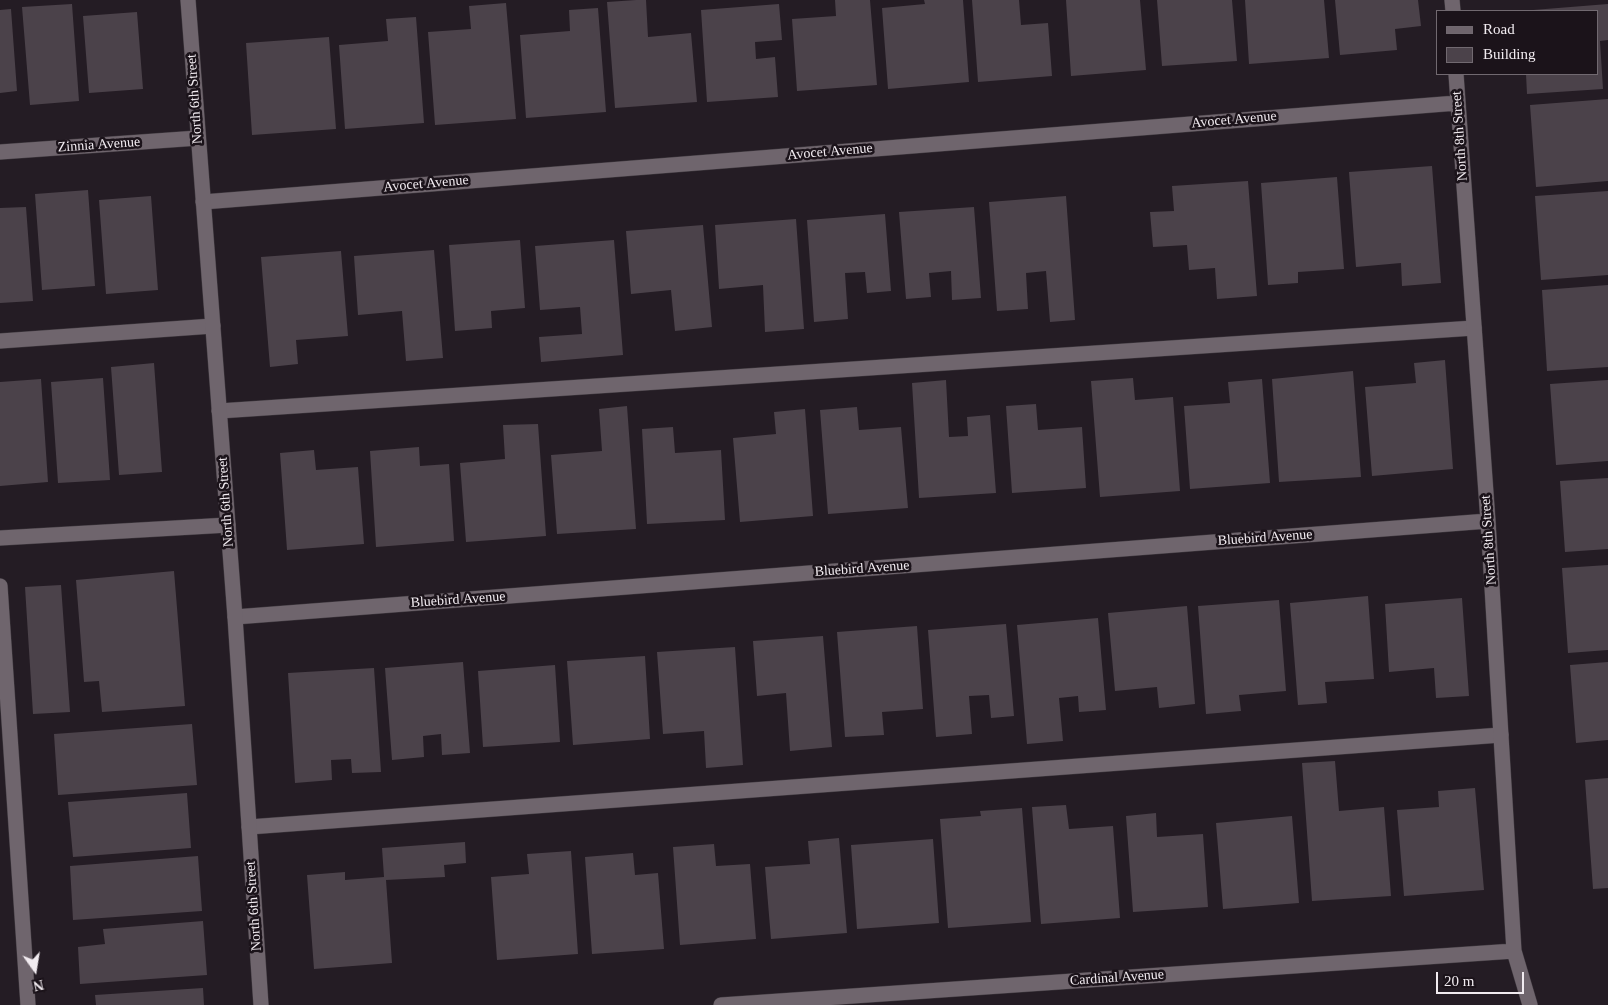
<!DOCTYPE html>
<style>
body{margin:0}
#map{position:relative;width:1608px;height:1005px;overflow:hidden;background:#241c24;font-family:Georgia,serif}
canvas{display:block}
.legend{position:absolute;left:1436px;top:10px;width:162px;height:65px;box-sizing:border-box;background:#1b131a;border:1px solid #716970;margin:0;padding:6px 9px;list-style:none;font-size:15px;color:#f1ebf0}
.legend li{display:flex;align-items:center;gap:10px;height:25px}
.legend b{width:25px;border:1px solid #716970}
.north{position:absolute;left:10px;top:945px;width:50px;height:50px;-webkit-text-stroke:4px #1b131a;paint-order:stroke;rotate:167deg;font-size:14px;font-weight:700;line-height:20px;text-align:center;color:#f1ebf0}
.north::after{content:'';display:block;margin:auto;width:18px;height:22px;background:#f1ebf0;clip-path:polygon(50% 0,100% 100%,50% 72%,0 100%)}
.scale{position:absolute;left:1436px;top:972px;width:88px;height:22px;box-sizing:border-box;border:2px solid #f1ebf0;border-top:0;padding-left:6px;font-size:15px;line-height:18px;white-space:nowrap;color:#f1ebf0;-webkit-text-stroke:4px #1b131a;paint-order:stroke}
</style>
<div id="map">
<canvas width="1608" height="1005"></canvas>
<ul class="legend">
<li><b style="height:6px;background:#6f656d"></b>Road</li>
<li><b style="height:14px;background:#4b424a"></b>Building</li>
</ul>
<div class="north">N</div>
<div class="scale">20 m</div>
</div>
<script>
const ctx = document.querySelector('canvas').getContext('2d');
ctx.lineJoin = 'round';
function fill(path, color) { ctx.fillStyle = color; ctx.fill(path, 'evenodd'); }
const toPath = rows => new Path2D(rows.map(r => 'M' + r).join(''));
function stroke(path, color, width, dash) { ctx.strokeStyle = color; ctx.lineWidth = width; ctx.lineCap = dash ? 'butt' : 'round'; ctx.setLineDash(dash || []); ctx.stroke(path); }
function label(font, color, halo, rows, align = 'center') {
  ctx.font = font + ' Georgia,serif'; ctx.lineWidth = 5; ctx.setLineDash([]); ctx.textBaseline = 'middle'; ctx.strokeStyle = halo; ctx.fillStyle = color; for (const [text, x, y, turn = 0] of rows) {
    ctx.save(); ctx.translate(x, y); ctx.rotate((+turn || 0) * Math.PI / 180); ctx.textAlign = isNaN(turn) ? turn : align; if (halo) ctx.strokeText(text, 0, 0); ctx.fillText(text, 0, 0); ctx.restore();
  }
}
const building = toPath([
 [636,0,646,0,648,37,691,33,697,102,615,108,607,2],
 [835,0,870,0,877,85,797,91,792,19,836,16],
 [924,0,963,0,969,82,888,89,882,8,925,4],
 [972,0,1019,0,1021,25,1048,23,1052,76,978,82],
 [1066,0,1140,0,1146,70,1071,76],
 [1157,0,1232,0,1237,61,1162,66],
 [1245,0,1324,0,1329,58,1249,64],
 [1335,0,1418,0,1421,26,1395,29,1397,50,1340,55],
 [506,3,516,119,435,125,428,32,471,29,469,6],
 [72,4,79,101,30,105,22,7],
 [779,4,782,40,755,42,756,59,775,57,778,97,707,102,701,10],
 [1608,4,1608,40,1600,41,1603,89,1527,94,1526,74,1597,74,1597,11,1533,10],
 [598,8,606,112,526,118,520,35,570,31,569,10],
 [11,9,17,91,0,93,0,10],
 [137,12,143,89,89,93,83,16],
 [416,17,424,123,345,129,339,45,388,41,386,19],
 [329,37,336,129,252,135,246,43],
 [1608,99,1608,181,1536,187,1530,105],
 [1432,166,1441,283,1402,286,1401,263,1356,267,1349,172],
 [1337,177,1344,269,1298,272,1298,283,1268,285,1261,183],
 [1248,181,1257,296,1217,299,1215,268,1189,270,1187,245,1153,247,1150,212,1174,211,1172,186],
 [88,190,95,286,42,290,35,194],
 [1608,191,1608,275,1541,280,1535,196],
 [151,196,158,290,106,294,99,200],
 [1066,196,1075,320,1050,322,1046,271,1026,273,1028,309,997,311,989,202],
 [26,207,33,301,0,303,0,208],
 [974,207,981,298,952,300,951,271,929,273,931,297,906,299,899,212],
 [885,214,891,291,867,293,865,272,845,273,848,319,814,322,807,220],
 [796,219,804,329,765,332,763,285,719,289,715,225],
 [703,225,712,327,675,331,671,290,631,294,626,231],
 [520,240,525,308,491,311,492,328,455,331,449,245],
 [614,240,623,355,541,362,539,337,582,334,580,307,540,310,535,246],
 [434,250,443,358,406,361,402,311,358,315,354,256],
 [341,251,348,336,296,340,298,364,270,367,261,257],
 [1608,285,1608,367,1547,371,1542,290],
 [1445,360,1453,469,1372,476,1365,387,1416,383,1414,363],
 [154,363,162,472,119,475,111,367],
 [1353,371,1361,477,1279,482,1272,379],
 [103,378,110,480,58,483,51,382],
 [1133,378,1135,400,1173,397,1180,491,1100,497,1091,381],
 [41,379,48,482,0,486,0,382],
 [1262,379,1270,483,1190,489,1184,406,1230,403,1228,382],
 [946,380,949,437,968,436,967,417,990,415,996,493,919,498,912,383],
 [1608,380,1608,461,1556,465,1550,384],
 [1036,404,1038,430,1082,427,1086,488,1012,493,1006,406],
 [627,406,636,529,557,534,551,455,602,451,599,409],
 [857,407,859,430,901,427,908,508,828,514,820,410],
 [805,409,813,516,740,522,733,438,776,434,774,412],
 [538,424,546,536,466,542,460,463,505,459,503,425],
 [673,427,675,453,721,450,725,520,647,524,642,429],
 [419,447,420,466,449,464,454,541,376,547,370,451],
 [314,450,316,470,358,467,364,544,287,550,280,453],
 [1608,478,1608,549,1565,552,1560,481],
 [1608,565,1608,650,1568,653,1562,568],
 [174,571,185,706,102,712,99,681,84,682,76,580],
 [61,585,70,712,33,714,25,587],
 [1368,596,1374,679,1325,682,1327,703,1298,705,1290,603],
 [1462,598,1469,696,1436,698,1434,668,1389,672,1385,604],
 [1279,600,1286,691,1239,695,1241,711,1206,714,1198,606],
 [1187,606,1195,704,1159,708,1157,687,1115,691,1108,613],
 [1098,618,1106,710,1079,712,1078,696,1059,698,1063,741,1027,744,1017,625],
 [1006,624,1014,716,991,718,989,695,969,696,972,734,936,737,928,630],
 [917,626,923,709,882,712,884,735,845,737,837,632],
 [823,636,832,747,790,751,786,693,757,696,753,641],
 [735,647,743,765,706,768,704,731,663,734,657,652],
 [645,656,650,739,573,745,567,661],
 [463,662,470,753,442,755,441,734,423,736,424,757,392,760,385,668],
 [1608,662,1608,740,1576,743,1570,665],
 [555,665,560,742,483,747,478,671],
 [374,668,381,772,352,773,351,759,331,760,332,780,295,783,288,673],
 [192,724,197,785,58,795,54,734],
 [1335,761,1339,811,1384,807,1391,896,1312,901,1302,763],
 [1608,778,1608,888,1593,889,1585,780],
 [1475,788,1484,890,1404,896,1397,810,1439,807,1438,791],
 [187,793,191,848,73,857,68,802],
 [1066,805,1069,829,1113,826,1120,918,1041,924,1032,807],
 [1022,808,1031,922,948,928,940,819,981,816,980,811],
 [1156,813,1157,837,1203,834,1208,907,1133,912,1126,816],
 [1292,816,1299,903,1223,909,1216,823],
 [839,838,847,933,771,939,765,867,810,864,808,841],
 [933,839,939,923,857,929,851,845],
 [465,842,466,863,444,865,445,877,386,880,392,963,314,969,307,875,345,872,345,880,384,877,382,848],
 [714,844,716,866,750,864,756,939,680,945,673,847],
 [571,851,578,954,497,960,491,877,529,874,527,854],
 [633,853,635,875,658,873,664,949,592,954,585,857],
 [198,856,202,911,73,920,70,866],
 [203,921,207,975,80,984,78,947,105,944,103,929],
 [203,988,204,1005,96,1005,95,995]
]);
const lane = toPath([
 [0,341,213,326],
 [219,411,1474,328],
 [0,586,28,1005],
 [249,827,1501,735]
]);
const street = toPath([
 [1452,0,1453,11],
 [1456,74,1488,521,1514,951,1530,1005],
 [0,152,198,138],
 [203,202,1457,103],
 [0,538,228,525],
 [235,617,1488,521],
 [721,1005,1514,951]
]);
const secondary = toPath([
 [188,0,235,617,261,1005]
]);
const streetNames = [
 ["North 6th Street",195,99,-94],
 ["Avocet Avenue",1234,120,-5],
 ["North 8th Street",1460,136,-94],
 ["Zinnia Avenue",99,145,-4],
 ["Avocet Avenue",830,152,-5],
 ["Avocet Avenue",426,184,-5],
 ["North 6th Street",226,502,-94],
 ["Bluebird Avenue",1265,538,-4],
 ["North 8th Street",1489,540,-94],
 ["Bluebird Avenue",862,569,-4],
 ["Bluebird Avenue",458,600,-4],
 ["North 6th Street",254,906,-94],
 ["Cardinal Avenue",1117,978,-4]
];
fill(building, '#4b424a');
stroke(lane, '#3f393f', 16);
stroke(street, '#3f393f', 16);
stroke(secondary, '#3f393f', 16);
stroke(lane, '#6f656d', 15);
stroke(street, '#6f656d', 15);
stroke(secondary, '#6f656d', 15);
label('14px', '#f1ebf0', '#1b131a', streetNames);
</script>
